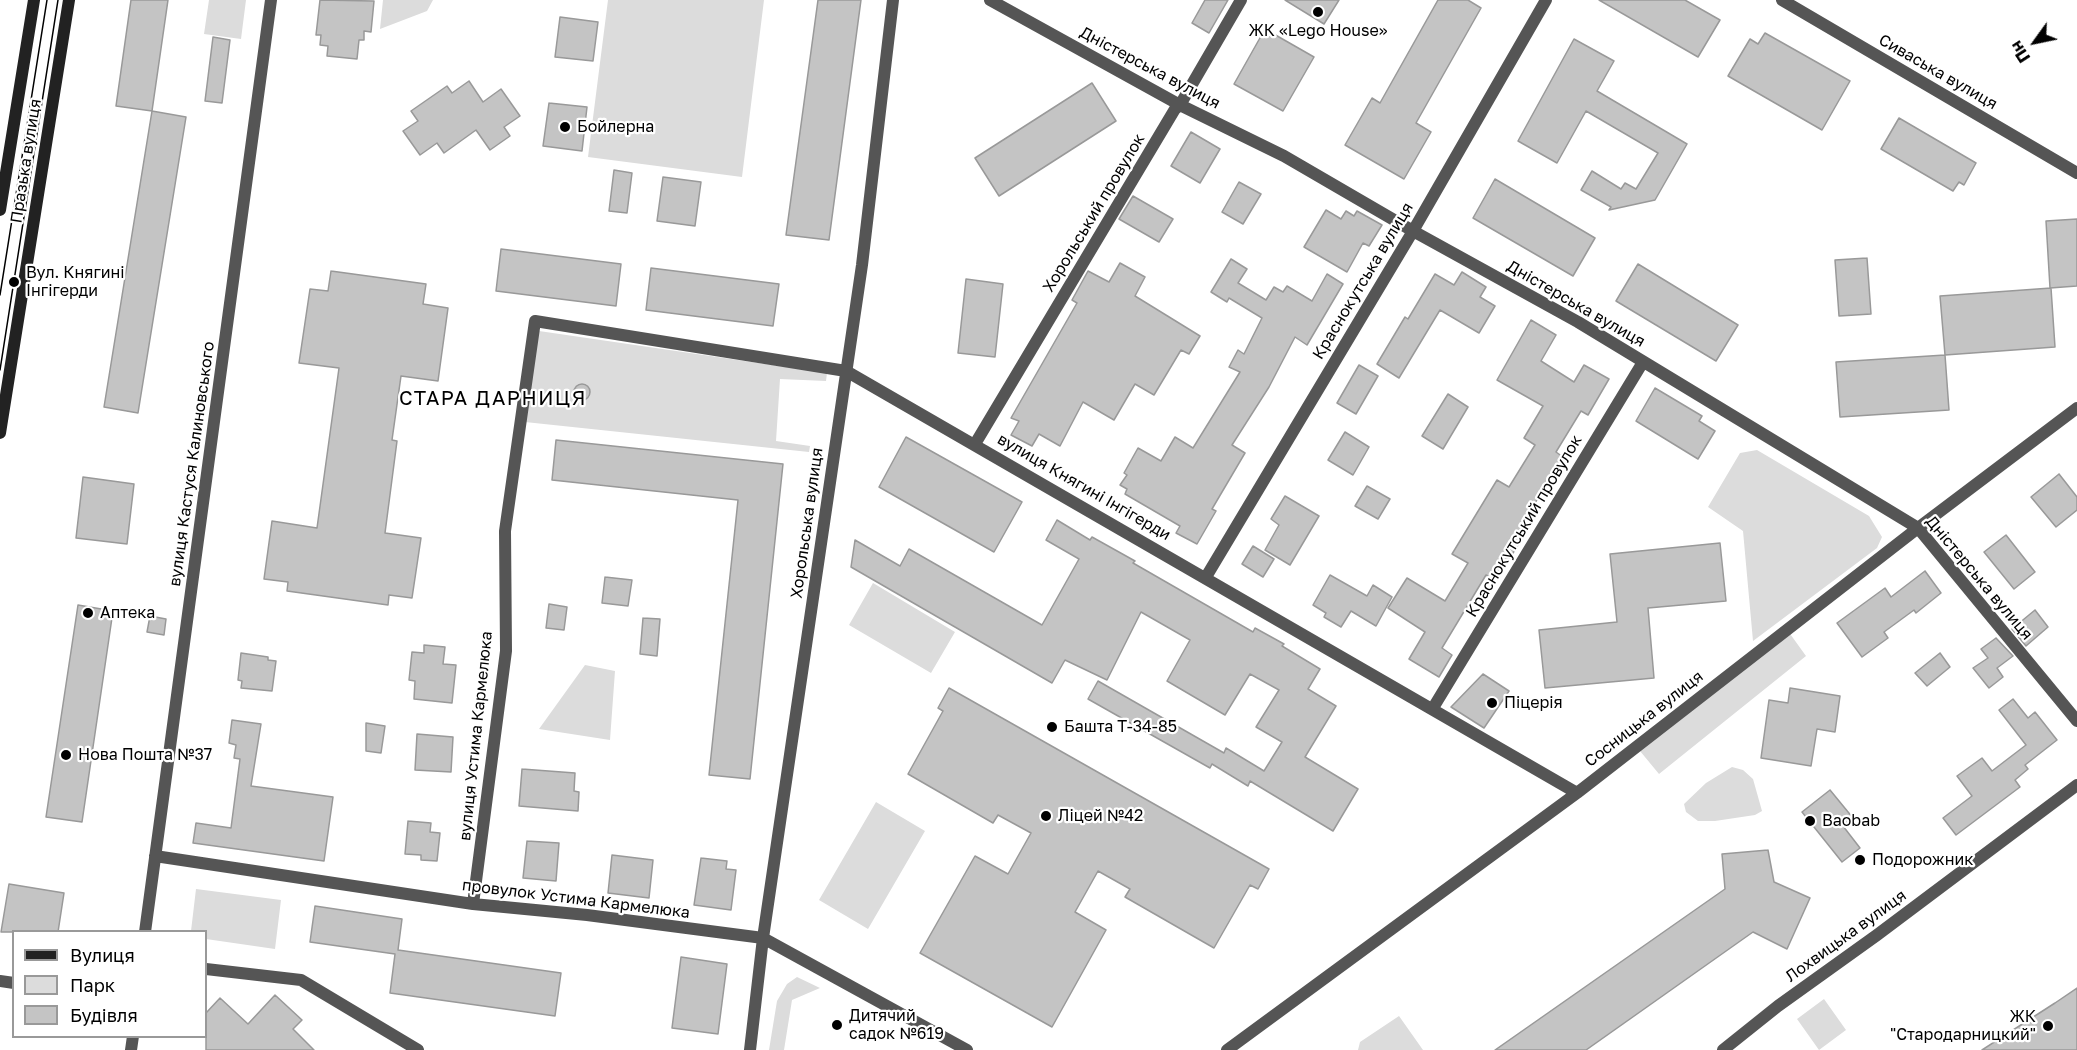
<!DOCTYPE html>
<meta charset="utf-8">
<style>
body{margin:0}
#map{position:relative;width:2077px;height:1050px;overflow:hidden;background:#fff;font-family:"Golos Text",sans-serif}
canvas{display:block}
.legend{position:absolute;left:12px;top:930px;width:195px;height:108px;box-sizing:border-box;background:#fff;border:2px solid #999;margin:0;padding:8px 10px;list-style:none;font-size:18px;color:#000}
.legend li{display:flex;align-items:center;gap:12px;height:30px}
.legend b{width:30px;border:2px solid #999}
.north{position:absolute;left:2005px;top:12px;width:60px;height:60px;-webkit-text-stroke:4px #fff;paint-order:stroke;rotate:237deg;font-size:16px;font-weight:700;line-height:24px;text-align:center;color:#000}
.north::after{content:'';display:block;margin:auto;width:21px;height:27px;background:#000;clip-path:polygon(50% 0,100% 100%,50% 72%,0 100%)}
</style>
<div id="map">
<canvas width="2077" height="1050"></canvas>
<ul class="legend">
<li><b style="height:8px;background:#222"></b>Вулиця</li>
<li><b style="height:16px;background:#dcdcdc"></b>Парк</li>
<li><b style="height:16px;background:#c4c4c4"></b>Будівля</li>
</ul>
<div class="north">Пн</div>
</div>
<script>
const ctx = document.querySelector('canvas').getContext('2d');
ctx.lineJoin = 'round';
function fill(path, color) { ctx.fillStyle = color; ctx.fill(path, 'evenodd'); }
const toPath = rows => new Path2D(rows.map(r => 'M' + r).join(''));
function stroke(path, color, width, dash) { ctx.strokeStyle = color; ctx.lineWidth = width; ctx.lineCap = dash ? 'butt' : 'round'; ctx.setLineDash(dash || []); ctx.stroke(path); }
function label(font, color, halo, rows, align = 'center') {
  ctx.font = font + ' "Golos Text",sans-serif'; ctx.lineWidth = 4.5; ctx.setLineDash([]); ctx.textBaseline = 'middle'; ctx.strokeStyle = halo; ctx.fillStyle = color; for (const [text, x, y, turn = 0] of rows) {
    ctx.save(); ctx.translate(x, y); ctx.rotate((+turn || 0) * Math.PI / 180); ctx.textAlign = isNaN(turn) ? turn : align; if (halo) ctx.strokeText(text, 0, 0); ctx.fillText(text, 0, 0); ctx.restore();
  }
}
const green = toPath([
 [209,0,246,0,241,39,204,34],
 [383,0,433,0,427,11,380,29],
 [608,0,764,0,742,177,588,157],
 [539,331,827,373,826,381,780,379,776,441,810,446,809,452,525,422],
 [1757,450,1869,516,1882,537,1877,548,1753,641,1743,531,1708,507,1740,453],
 [873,583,955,632,931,673,849,625],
 [1788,631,1806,656,1659,774,1640,751],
 [585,665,615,671,610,740,539,729],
 [1732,767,1743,770,1753,779,1762,811,1755,815,1715,821,1698,821,1686,812,1684,804,1706,783],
 [876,802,925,831,868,929,819,900],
 [196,889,281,900,275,949,206,939,206,932,191,931],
 [797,977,820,988,792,1000,784,1050,769,1050,777,1001,787,984],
 [1824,999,1846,1030,1819,1050,1797,1019],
 [1399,1016,1423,1050,1358,1050,1360,1042]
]);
const building = toPath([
 [131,0,168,0,152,111,116,106,131,0],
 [320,0,374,1,371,32,364,31,364,40,359,40,357,59,327,56,328,46,320,45,321,35,316,35,320,0],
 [818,0,861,0,829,240,786,235,818,0],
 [1205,0,1228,0,1209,33,1192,23,1205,0],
 [1285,0,1339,0,1324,24,1285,0],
 [1438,0,1468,0,1481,8,1416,123,1431,132,1404,179,1345,145,1372,98,1380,103,1438,0],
 [1599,0,1685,0,1720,20,1698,57,1599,0],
 [560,17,598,22,593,61,555,57,560,17],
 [1265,29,1314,57,1283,111,1234,84,1265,29],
 [1765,33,1850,81,1822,130,1728,76,1750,39,1758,44,1765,33],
 [213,37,230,40,222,103,205,101,213,37],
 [1574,39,1614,61,1597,91,1687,144,1655,200,1609,210,1611,207,1581,190,1592,171,1621,189,1625,183,1636,189,1658,153,1586,111,1557,163,1518,141,1574,39],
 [469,81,483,102,501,89,520,116,504,127,510,136,490,150,476,130,444,153,437,143,420,155,403,131,418,121,411,111,447,86,452,93,469,81],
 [1092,83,1116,121,999,196,975,158,1092,83],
 [549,103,587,107,582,151,543,146,549,103],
 [152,111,186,117,138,413,104,407,152,111],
 [1899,118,1976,163,1964,185,1959,182,1953,191,1881,149,1899,118],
 [1191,132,1220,149,1200,183,1171,166,1191,132],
 [614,170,632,173,627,213,609,211,614,170],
 [663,177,701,182,695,226,657,221,663,177],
 [1495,179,1595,238,1573,276,1473,218,1495,179],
 [1239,182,1261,194,1243,224,1222,212,1239,182],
 [1133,196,1173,219,1159,242,1119,219,1133,196],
 [1326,210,1341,219,1346,211,1354,216,1357,211,1382,225,1369,246,1363,243,1347,272,1304,247,1326,210],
 [2077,219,2077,286,2050,288,2046,221,2077,219],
 [501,249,621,264,616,306,496,291,501,249],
 [1867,258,1871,314,1839,316,1835,260,1867,258],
 [1231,259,1247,269,1238,283,1266,300,1274,287,1283,292,1287,286,1312,301,1327,274,1343,284,1307,345,1295,337,1269,387,1232,445,1245,453,1212,509,1216,511,1197,544,1176,533,1180,526,1125,494,1127,489,1120,485,1127,475,1124,473,1138,448,1161,461,1175,437,1193,448,1240,372,1229,367,1238,350,1244,354,1262,318,1229,298,1227,302,1211,292,1231,259],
 [1120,263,1145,277,1135,296,1200,336,1189,354,1181,350,1154,395,1135,384,1114,420,1083,402,1060,446,1039,434,1032,446,1011,435,1019,421,1011,418,1077,303,1072,300,1088,271,1109,282,1120,263],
 [1638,264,1738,325,1716,361,1616,301,1638,264],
 [651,268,779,284,773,326,646,310,651,268],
 [331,271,426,284,423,304,448,308,438,381,401,376,392,440,397,441,385,533,421,538,412,598,389,595,388,605,287,591,288,582,264,579,272,521,317,528,339,368,299,363,310,289,328,291,331,271],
 [1462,272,1486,287,1480,297,1495,306,1479,333,1440,310,1399,378,1377,364,1405,317,1408,319,1435,274,1454,285,1462,272],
 [966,279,1003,284,995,357,958,353,966,279],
 [2051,288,2055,347,1945,355,1940,296,2051,288],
 [1531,320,1556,335,1541,361,1574,382,1584,365,1609,379,1588,415,1581,411,1556,452,1563,457,1535,503,1541,507,1496,581,1486,575,1442,648,1452,655,1439,677,1409,659,1425,632,1388,608,1407,578,1445,601,1468,563,1452,554,1497,480,1509,487,1535,445,1524,438,1543,406,1497,380,1531,320],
 [1945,355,1949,410,1840,417,1836,362,1945,355],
 [1359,365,1378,376,1356,414,1337,403,1359,365],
 '574 392a8 8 0 1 1 16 0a8 8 0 1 1-16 0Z',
 [1655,388,1702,416,1699,421,1715,431,1698,459,1636,421,1655,388],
 [1448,394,1468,407,1443,449,1422,436,1448,394],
 [1345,432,1369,447,1353,475,1328,460,1345,432],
 [906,437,1022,502,994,552,879,487,906,437],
 [556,440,783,464,750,779,709,775,738,500,552,480,556,440],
 [2059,474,2077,497,2077,510,2056,527,2031,497,2059,474],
 [83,477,134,484,127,544,76,538,83,477],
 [1367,486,1390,499,1378,519,1355,506,1367,486],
 [1285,496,1319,516,1290,565,1265,550,1279,525,1271,519,1285,496],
 [1057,520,1090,540,1092,537,1135,561,1133,563,1253,632,1255,628,1284,644,1282,646,1320,669,1308,689,1336,706,1305,757,1358,789,1333,831,1250,781,1248,786,1212,764,1210,768,1088,699,1098,681,1224,753,1226,748,1264,771,1282,742,1256,727,1279,690,1250,674,1225,715,1167,681,1190,640,1141,612,1107,680,1065,660,1052,683,851,567,855,540,900,566,909,549,1042,625,1079,559,1046,540,1057,520],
 [2006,535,2035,572,2014,589,1984,552,2006,535],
 [1720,543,1726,601,1648,608,1654,678,1545,688,1539,630,1617,622,1610,554,1720,543],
 [1253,546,1274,559,1263,577,1242,564,1253,546],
 [1925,571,1941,593,1916,613,1914,610,1884,632,1888,638,1862,657,1837,623,1885,588,1891,597,1925,571],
 [1330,575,1367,596,1373,585,1392,597,1376,626,1351,611,1341,627,1324,617,1326,613,1313,605,1330,575],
 [605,577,632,580,628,606,602,603,605,577],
 [549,604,567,607,564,630,546,628,549,604],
 [78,605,113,611,82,822,46,817,78,605],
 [2035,610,2048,627,2026,646,2012,629,2035,610],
 [150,616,166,619,164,635,147,632,150,616],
 [643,618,660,619,657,656,640,654,643,618],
 [1996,638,2013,656,1997,668,2003,677,1989,688,1973,668,1988,658,1981,649,1996,638],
 [424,645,445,647,443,664,456,665,452,703,414,699,415,681,409,680,412,652,424,653,424,645],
 [241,653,268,657,268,660,276,661,272,691,241,688,242,681,238,680,241,653],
 [1940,653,1950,667,1927,686,1915,673,1940,653],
 [1483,674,1509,691,1484,728,1451,707,1483,674],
 [949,688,1269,869,1258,889,1250,885,1214,948,1125,897,1130,889,1098,871,1075,912,1106,930,1052,1027,920,953,975,856,1008,874,1031,833,998,815,993,823,908,774,943,711,938,708,949,688],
 [1790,688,1840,696,1835,732,1817,729,1811,766,1761,758,1769,700,1788,703,1790,688],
 [2013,699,2028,718,2035,712,2057,740,2025,765,2028,769,2015,780,2020,787,1956,835,1943,818,1972,796,1957,776,1982,758,1992,771,2026,745,1999,710,2013,699],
 [232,720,261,724,251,786,333,797,324,861,193,843,196,823,231,828,240,759,234,758,236,745,229,743,232,720],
 [366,723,385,726,381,753,366,751,366,723],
 [417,734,453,737,451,772,415,770,417,734],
 [522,769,575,773,574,791,579,792,578,811,519,806,522,769],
 [1830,790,1853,818,1843,826,1860,848,1842,862,1802,812,1830,790],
 [408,821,431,823,430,832,440,833,437,861,421,860,421,855,405,854,408,821],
 [527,841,559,843,556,881,523,878,527,841],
 [1768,850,1774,882,1810,898,1787,949,1753,932,1586,1050,1495,1050,1725,889,1722,854,1768,850],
 [612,855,653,860,649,898,608,893,612,855],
 [701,858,727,861,726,869,736,870,731,910,694,905,701,858],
 [9,884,64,893,58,932,1,932,9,884],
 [315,906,402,919,398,950,561,973,555,1016,390,993,395,954,310,942,315,906],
 [681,957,727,964,718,1034,672,1028,681,957],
 [2077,988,2077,1050,1982,1050,2055,1003,2077,988],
 [275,995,302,1020,293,1029,314,1050,206,1050,206,1013,220,998,248,1024,275,995]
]);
const street = toPath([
 [990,0,1180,105,1284,156,1413,231,1578,322,1918,528,2077,721],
 [1782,0,2077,173],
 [975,444,1175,109,1180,105,1241,0],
 [1206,577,1413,231,1546,0],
 [1433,708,1643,362],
 [155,856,473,904,587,915,763,938,967,1050],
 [473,904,506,651,505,531,535,321,846,371,1577,793],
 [145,932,271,0],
 [206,969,301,980,418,1050],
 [0,981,14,983],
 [131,1050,133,1036],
 [750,1050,763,938,862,265,893,0],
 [1227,1050,1577,793,1918,528,2077,408],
 [1723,1050,1778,1006,1877,935,2077,785]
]);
const secondary = toPath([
 [0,210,34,0],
 [0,433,69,0]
]);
const tram = toPath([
 [0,295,47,0],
 [0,370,58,0]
]);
const markers = [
 [1318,12,6,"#000"],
 [565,127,6,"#000"],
 [14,282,6,"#000"],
 [88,613,6,"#000"],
 [1492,703,6,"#000"],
 [1052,727,6,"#000"],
 [66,755,6,"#000"],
 [1046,816,6,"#000"],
 [1810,821,6,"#000"],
 [1860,860,6,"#000"],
 [837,1025,6,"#000"],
 [2048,1026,6,"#000"]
];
const poiNames = [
 ["ЖК «Lego House»",1318,31,"center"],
 ["Бойлерна",577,127],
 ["Вул. Княгині",26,273],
 ["Інгігерди",26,291],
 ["Аптека",100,613],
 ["Піцерія",1504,703],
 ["Башта Т-34-85",1064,727],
 ["Нова Пошта №37",78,755],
 ["Ліцей №42",1058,816],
 ["Baobab",1822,821],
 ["Подорожник",1872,860],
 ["Дитячий",849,1016],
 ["садок №619",849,1034],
 ["ЖК",2036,1017,"right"],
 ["\"Стародарницкий\"",2036,1035,"right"]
];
const streetNames = [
 ["Дністерська вулиця",1150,68,28],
 ["Сиваська вулиця",1938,72,30],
 ["Празька вулиця",26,161,-81],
 ["Хорольський провулок",1094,213,-59],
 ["Краснокутська вулиця",1363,281,-59],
 ["Дністерська вулиця",1576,304,30],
 ["вулиця Кастуся Калиновського",192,464,-82],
 ["вулиця Княгині Інгігерди",1084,487,30],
 ["Хорольська вулиця",807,523,-82],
 ["Краснокутський провулок",1524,526,-59],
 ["Дністерська вулиця",1979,578,50],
 ["Сосницька вулиця",1644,719,-38],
 ["вулиця Устима Кармелюка",476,736,-84],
 ["провулок Устима Кармелюка",576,899,7],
 ["Лохвицька вулиця",1846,936,-36]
];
const quarterNames = [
 ["СТАРА ДАРНИЦЯ",493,399]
];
fill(green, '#dcdcdc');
fill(building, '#c4c4c4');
stroke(building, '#999', 1.5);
stroke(street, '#555', 12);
stroke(secondary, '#222', 12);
stroke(tram, '#000', 1.5);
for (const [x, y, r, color] of markers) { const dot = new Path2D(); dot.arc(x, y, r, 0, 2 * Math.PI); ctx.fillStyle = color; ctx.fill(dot); stroke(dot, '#fff', 2); }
label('16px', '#000', '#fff', poiNames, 'left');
label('16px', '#000', '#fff', streetNames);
ctx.letterSpacing = '1.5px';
label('20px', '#000', '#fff', quarterNames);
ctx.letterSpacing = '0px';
</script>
